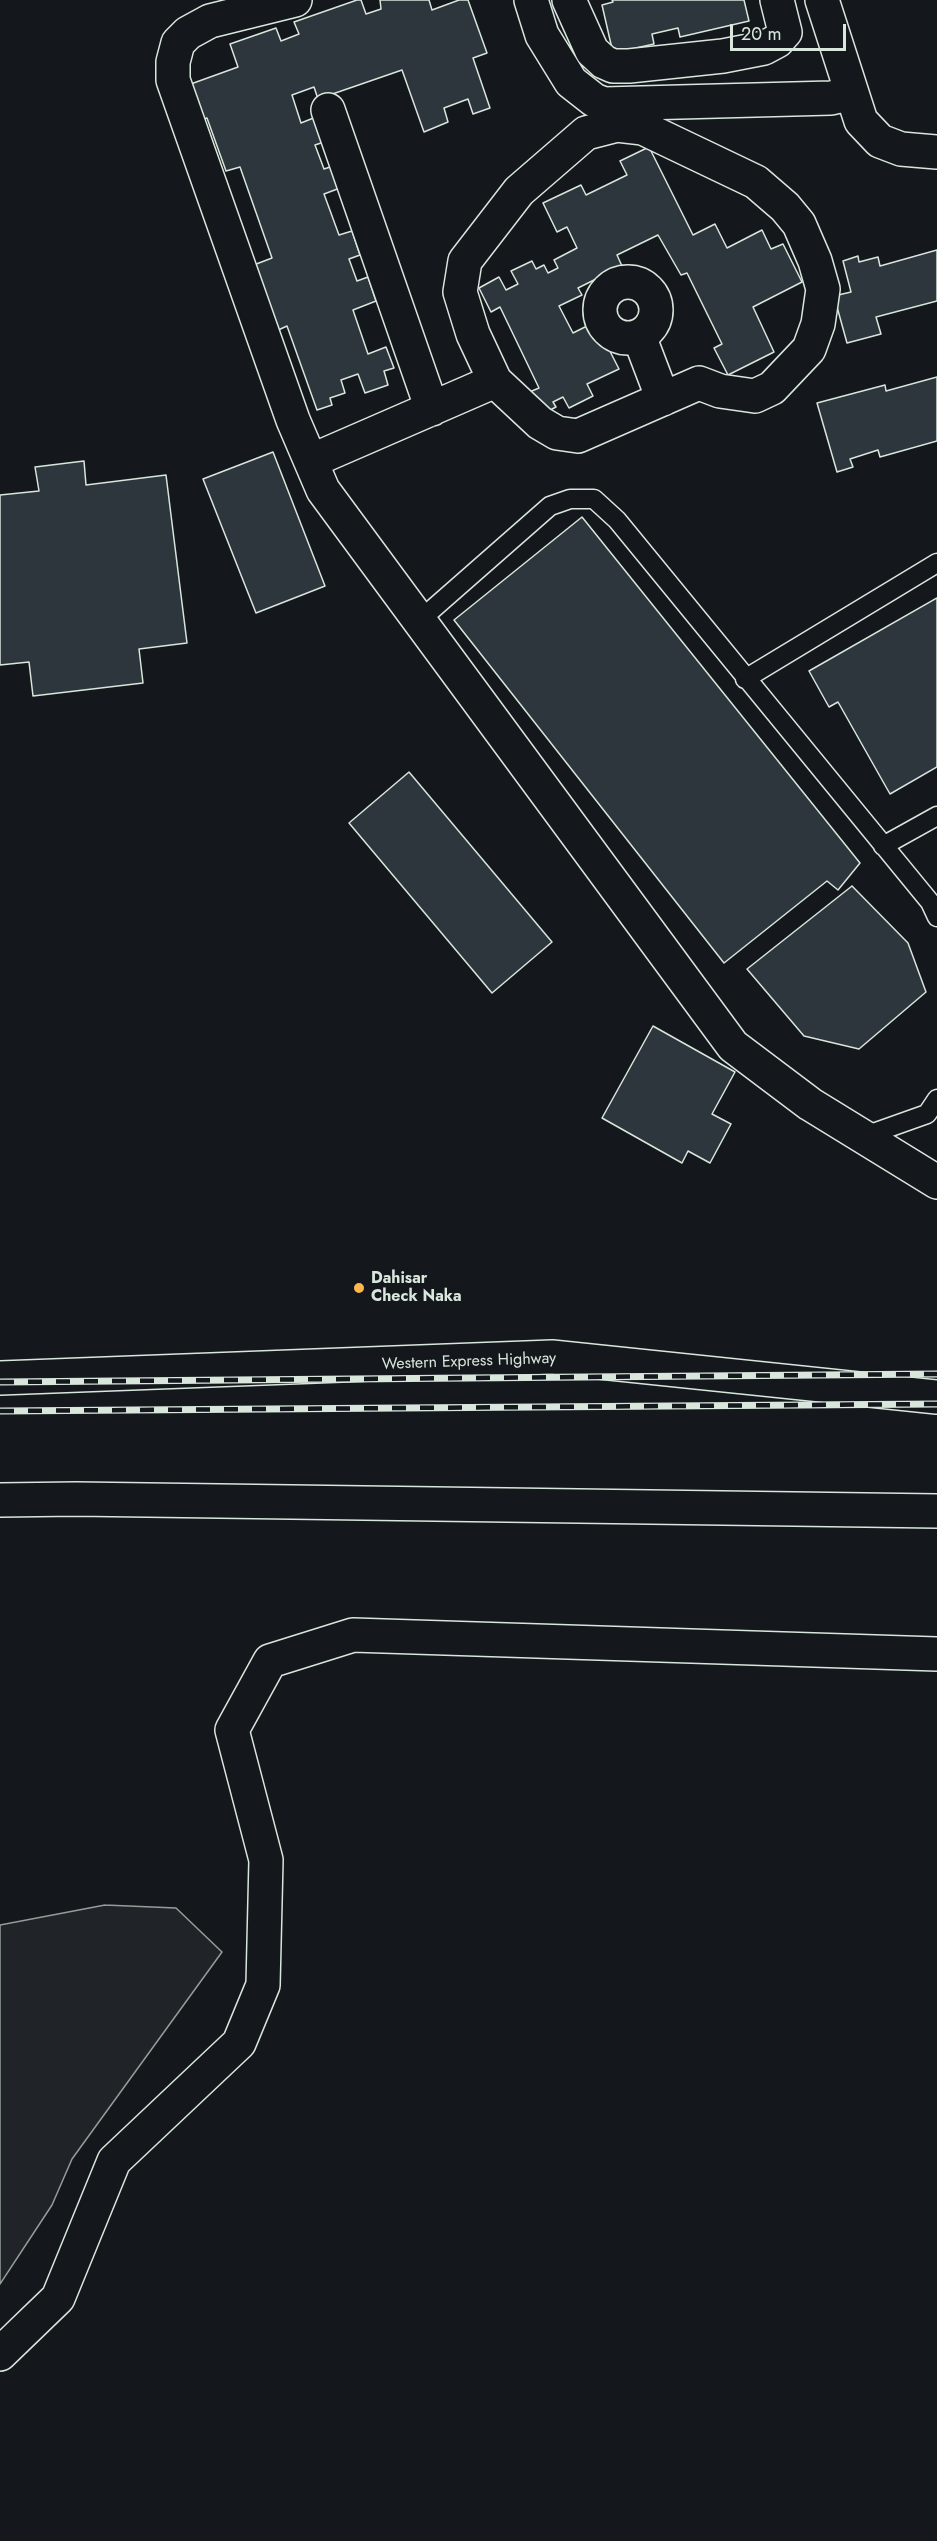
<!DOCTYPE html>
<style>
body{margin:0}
#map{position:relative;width:937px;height:2541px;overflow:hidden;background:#14181c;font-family:Jost,sans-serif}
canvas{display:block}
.scale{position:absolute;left:730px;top:24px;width:116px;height:27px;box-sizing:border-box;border:3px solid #d8e6dc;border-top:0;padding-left:8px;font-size:18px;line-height:21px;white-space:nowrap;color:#d8e6dc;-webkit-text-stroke:4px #14181c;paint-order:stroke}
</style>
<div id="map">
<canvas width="937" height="2541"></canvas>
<div class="scale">20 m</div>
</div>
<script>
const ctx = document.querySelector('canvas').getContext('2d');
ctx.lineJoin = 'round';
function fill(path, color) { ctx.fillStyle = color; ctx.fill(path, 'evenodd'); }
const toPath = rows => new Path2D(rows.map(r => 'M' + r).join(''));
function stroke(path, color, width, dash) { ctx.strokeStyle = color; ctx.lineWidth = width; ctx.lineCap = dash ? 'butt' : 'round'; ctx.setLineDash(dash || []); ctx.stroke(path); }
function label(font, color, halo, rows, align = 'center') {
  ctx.font = font + ' Jost,sans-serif'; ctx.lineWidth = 4.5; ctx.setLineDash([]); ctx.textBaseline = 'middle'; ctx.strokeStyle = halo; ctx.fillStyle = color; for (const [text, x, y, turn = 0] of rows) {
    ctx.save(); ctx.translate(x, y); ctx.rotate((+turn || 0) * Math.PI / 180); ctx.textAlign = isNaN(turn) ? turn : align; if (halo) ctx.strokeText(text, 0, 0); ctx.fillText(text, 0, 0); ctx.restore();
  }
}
const green = toPath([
 [105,1905,176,1908,222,1952,72,2159,52,2205,0,2284,0,1925,105,1905]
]);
const building = toPath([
 [357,0,361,0,366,14,381,9,380,0,429,0,432,10,459,0,468,0,487,53,473,58,490,108,473,114,468,99,444,108,448,122,424,132,402,70,318,99,314,87,292,95,301,123,316,117,324,142,315,145,324,169,333,166,340,188,324,194,339,235,352,231,360,255,349,259,357,281,368,277,376,301,353,310,368,354,386,347,394,368,384,371,388,385,365,393,358,374,341,380,345,393,330,398,332,405,317,410,287,326,274,332,251,266,272,258,240,167,226,171,207,118,200,120,188,85,238,67,230,44,276,28,281,41,299,34,294,22,357,0],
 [612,0,744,0,749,21,680,37,678,28,652,34,654,44,613,53,602,5,613,2,612,0],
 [649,147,693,235,715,224,727,248,762,230,771,249,783,244,802,282,753,307,774,352,728,375,714,348,722,344,687,273,681,275,658,235,617,255,622,266,578,288,582,295,559,306,573,333,595,322,619,369,587,384,593,396,569,408,563,397,553,402,556,407,539,416,527,393,539,388,500,307,491,312,479,288,499,277,506,290,518,284,511,271,532,261,536,269,544,265,548,273,558,268,554,260,577,248,567,227,557,232,543,203,581,185,586,195,627,175,620,161,649,147],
 [937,250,937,301,876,317,881,334,847,343,834,296,851,292,843,261,858,256,859,262,878,257,880,266,937,250],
 [937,377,937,441,880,457,878,450,850,459,853,467,837,472,817,403,885,385,886,391,937,377],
 [273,452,325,586,256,613,203,479,273,452],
 [84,461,86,485,166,475,187,643,139,649,143,683,33,696,29,662,0,665,0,495,39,491,35,467,84,461],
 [582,517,860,863,838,890,827,881,724,963,454,620,582,517],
 [937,598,937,767,890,794,838,702,829,707,809,671,937,598],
 [409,772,552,942,492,993,349,823,409,772],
 [852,886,908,943,926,992,859,1049,804,1036,747,969,852,886],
 [653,1026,735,1072,712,1114,731,1124,710,1163,688,1151,682,1163,602,1118,653,1026]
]);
const lane = toPath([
 [419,621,550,506,570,499,594,499,617,520,930,902,937,917],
 [745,679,937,563],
 [883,846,937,816],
 [865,1136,927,1114,937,1099]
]);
const street = toPath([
 [295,0,210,21,188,33,178,43,173,62,173,80,293,420,323,490,733,1046,810,1104,937,1182],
 [531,0,542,35,571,82,594,100,604,104,831,98,852,93],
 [569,0,592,51,604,62,613,66,629,66,723,56,764,48,777,41,785,32,777,0],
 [822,0,861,121,880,141,901,149,937,152],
 [328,110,432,409],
 '600 310a28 28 0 1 1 56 0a28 28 0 1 1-56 0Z',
 [639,336,663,399],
 [311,461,495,381,540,423,557,433,578,436,699,383,720,391,755,396,772,388,809,349,818,324,823,289,815,261,799,224,785,207,756,182,643,128,617,125,586,133,519,191,465,261,460,292,473,334,495,381],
 [0,2354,58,2298,114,2161,239,2043,263,1985,266,1860,232,1730,270,1661,353,1635,937,1654]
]);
const highway = toPath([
 [0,1378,552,1357,937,1397],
 [0,1500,76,1499,937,1511]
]);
const rail = toPath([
 [0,1382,937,1374],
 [0,1411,937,1404]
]);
const markers = [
 [359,1288,6,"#ffb74d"]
];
const poiNames = [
 ["Dahisar",371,1279],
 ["Check Naka",371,1297]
];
const streetNames = [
 ["Western Express Highway",469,1362,-2]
];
fill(green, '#202428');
stroke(green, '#939e99', 1.5);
fill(building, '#2c363c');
stroke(building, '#d8e6dc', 1.5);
stroke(lane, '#d8e6dc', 21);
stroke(street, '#d8e6dc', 36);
stroke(highway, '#d8e6dc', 36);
stroke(lane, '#14181c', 18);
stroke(street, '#14181c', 33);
stroke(highway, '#14181c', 33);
stroke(rail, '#d8e6dc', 7);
stroke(rail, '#14181c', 4.5, [14]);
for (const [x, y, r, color] of markers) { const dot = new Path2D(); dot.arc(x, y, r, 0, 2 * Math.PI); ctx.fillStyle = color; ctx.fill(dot); stroke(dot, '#14181c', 2); }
label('bold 16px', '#d8e6dc', '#14181c', poiNames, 'left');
label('16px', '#d8e6dc', '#14181c', streetNames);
</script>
